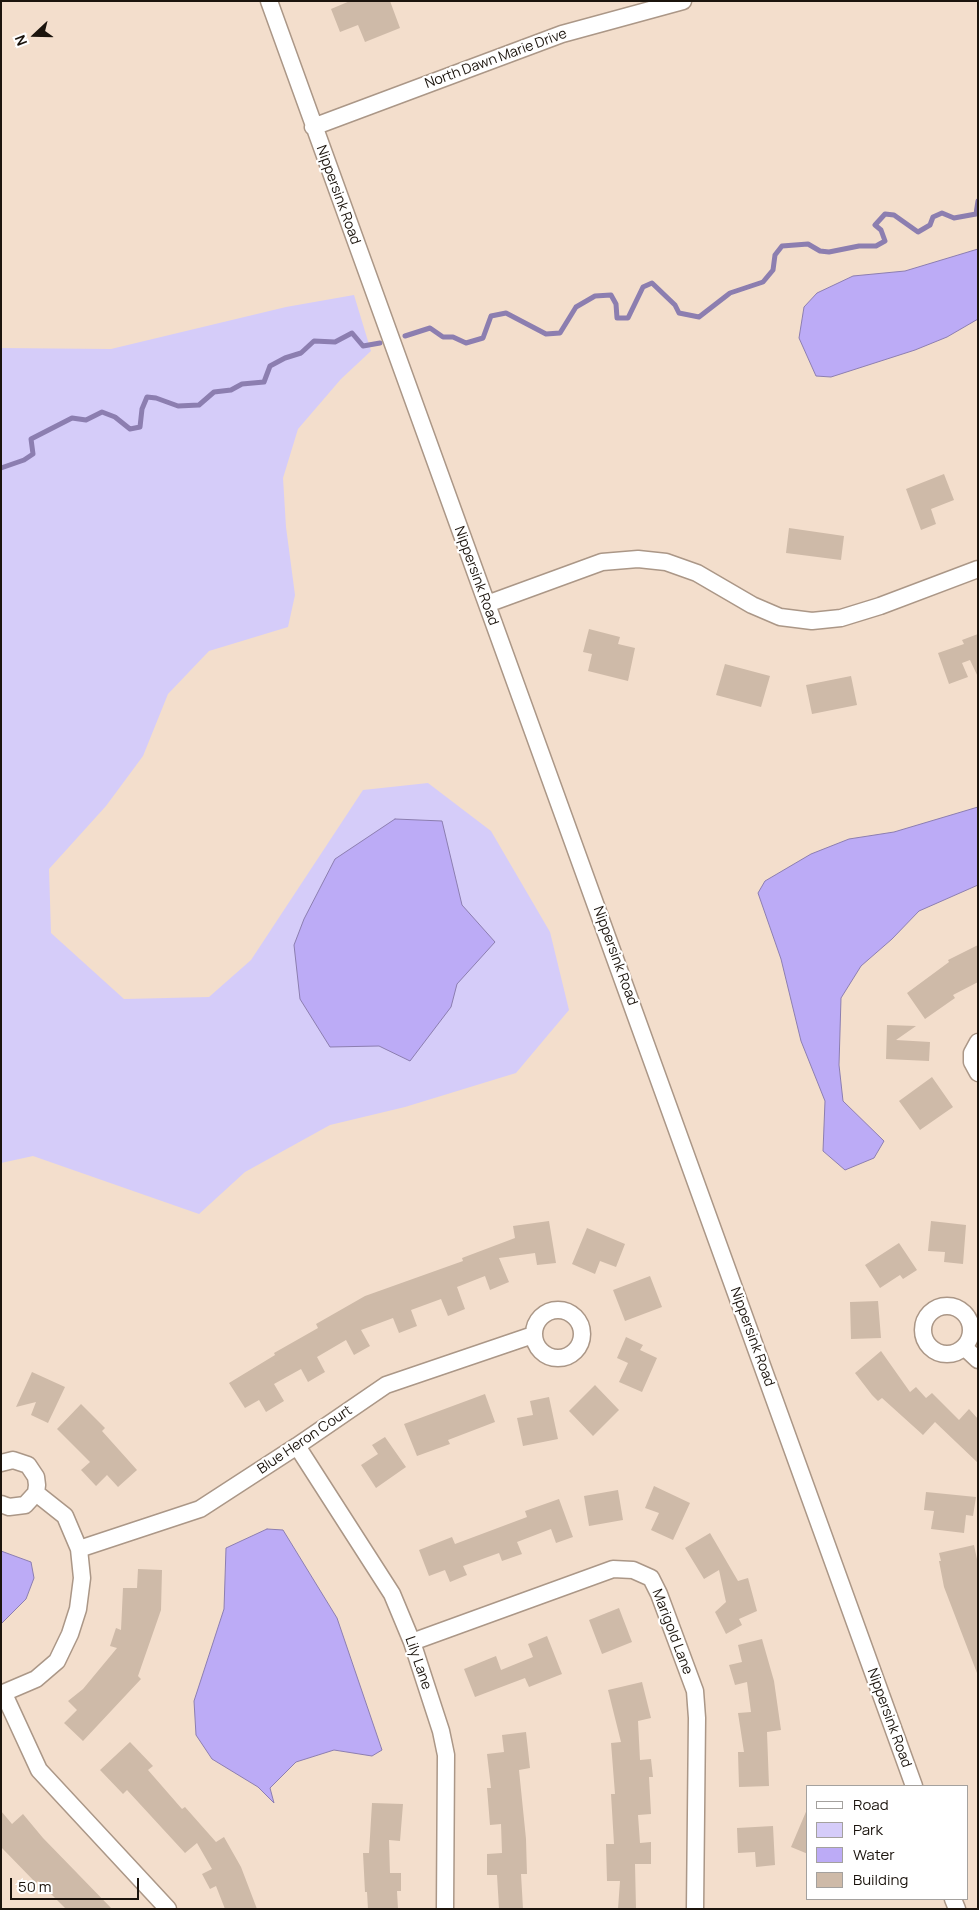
<!DOCTYPE html>
<style>
body{margin:0}
#map{position:relative;width:979px;height:1910px;overflow:hidden;background:#f3decc;font-family:Manrope,sans-serif}
canvas{display:block}
.frame{position:absolute;inset:0;border:2px solid #1b140d;pointer-events:none}
.legend{position:absolute;left:806px;top:1785px;width:162px;height:115px;box-sizing:border-box;background:#fff;border:1px solid #a4a19e;margin:0;padding:6px 9px;list-style:none;font-size:15px;color:#1b140d}
.legend li{display:flex;align-items:center;gap:10px;height:25px}
.legend b{width:25px;border:1px solid #a4a19e}
.north{position:absolute;left:10px;top:10px;width:50px;height:50px;-webkit-text-stroke:4px #fff;paint-order:stroke;rotate:249deg;font-size:14px;font-weight:700;line-height:20px;text-align:center;color:#1b140d}
.north::after{content:'';display:block;margin:auto;width:18px;height:22px;background:#1b140d;clip-path:polygon(50% 0,100% 100%,50% 72%,0 100%)}
.scale{position:absolute;left:10px;top:1878px;width:129px;height:22px;box-sizing:border-box;border:2px solid #1b140d;border-top:0;padding-left:6px;font-size:15px;line-height:18px;white-space:nowrap;color:#1b140d;-webkit-text-stroke:4px #fff;paint-order:stroke}
</style>
<div id="map">
<canvas width="979" height="1910"></canvas>
<div class="frame"></div>
<ul class="legend">
<li><b style="height:6px;background:#fff"></b>Road</li>
<li><b style="height:14px;background:#d5ccf9"></b>Park</li>
<li><b style="height:14px;background:#bcabf6"></b>Water</li>
<li><b style="height:14px;background:#cebaa8"></b>Building</li>
</ul>
<div class="north">N</div>
<div class="scale">50 m</div>
</div>
<script>
const ctx = document.querySelector('canvas').getContext('2d');
ctx.lineJoin = 'round';
function fill(path, color) { ctx.fillStyle = color; ctx.fill(path, 'evenodd'); }
const toPath = rows => new Path2D(rows.map(r => 'M' + r).join(''));
function stroke(path, color, width, dash) { ctx.strokeStyle = color; ctx.lineWidth = width; ctx.lineCap = dash ? 'butt' : 'round'; ctx.setLineDash(dash || []); ctx.stroke(path); }
function label(font, color, halo, rows, align = 'center') {
  ctx.font = font + ' Manrope,sans-serif'; ctx.lineWidth = 4.5; ctx.setLineDash([]); ctx.textBaseline = 'middle'; ctx.strokeStyle = halo; ctx.fillStyle = color; for (const [text, x, y, turn = 0] of rows) {
    ctx.save(); ctx.translate(x, y); ctx.rotate((+turn || 0) * Math.PI / 180); ctx.textAlign = isNaN(turn) ? turn : align; if (halo) ctx.strokeText(text, 0, 0); ctx.fillText(text, 0, 0); ctx.restore();
  }
}
const green = toPath([
 [354,295,371,351,341,379,298,429,283,478,286,527,295,595,288,627,209,651,168,694,143,756,106,806,49,869,51,933,124,999,209,997,251,960,363,790,428,783,491,831,550,932,569,1010,516,1073,405,1107,330,1125,245,1172,199,1214,33,1156,1,1163,1,348,111,349,286,307]
]);
const water = toPath([
 [978,249,978,319,947,337,915,350,831,377,816,376,799,338,804,307,817,293,853,276,905,271,978,249],
 [978,807,978,885,919,911,892,939,861,966,841,998,839,1065,843,1101,884,1141,874,1158,845,1170,823,1151,825,1101,801,1041,781,959,758,893,765,881,811,854,849,839,894,832,978,807],
 [395,819,442,821,462,905,495,942,457,984,451,1007,410,1061,379,1046,330,1047,300,999,294,945,304,919,335,859,395,819],
 [267,1529,283,1530,337,1618,382,1750,372,1756,334,1750,296,1762,270,1788,274,1803,258,1787,212,1759,196,1735,194,1701,224,1609,226,1548,267,1529],
 [1,1551,31,1562,34,1578,26,1599,1,1624,1,1551]
]);
const stream = toPath([
 [405,336,430,328,443,337,453,337,466,343,483,338,491,316,506,313,546,334,560,333,576,307,595,296,611,295,616,304,617,318,628,318,643,287,652,283,675,305,679,313,699,317,730,293,763,282,773,270,775,255,782,246,808,244,820,251,829,252,859,246,876,246,885,241,881,230,875,225,885,214,894,215,918,232,930,225,933,217,942,213,954,218,976,214,978,201],
 [1,468,24,460,33,454,31,439,72,418,86,420,102,412,115,417,130,429,140,427,142,409,147,397,156,398,178,406,199,405,214,392,231,390,242,384,264,382,270,366,285,358,301,353,314,341,335,342,352,333,363,346,380,343]
]);
const building = toPath([
 [350,1,390,1,400,28,365,42,358,25,340,32,331,9],
 [944,474,954,500,931,509,936,524,921,530,906,489],
 [789,528,844,536,841,560,786,553],
 [589,629,620,637,618,644,635,648,628,681,588,671,592,654,583,652],
 [978,634,978,677,970,660,962,663,968,677,949,684,938,653,964,644,962,640],
 [725,664,770,676,761,707,716,695],
 [851,676,857,705,812,714,806,685],
 [978,945,978,982,953,995,955,998,925,1019,907,993,949,962,948,960],
 [887,1025,916,1026,896,1040,930,1042,929,1061,886,1059],
 [932,1077,953,1107,920,1130,899,1101],
 [549,1221,556,1263,537,1265,535,1253,499,1258,509,1282,490,1290,485,1276,457,1287,465,1309,448,1316,441,1299,411,1310,417,1326,399,1333,393,1318,361,1330,370,1346,354,1355,346,1340,317,1357,325,1372,308,1382,301,1369,274,1384,284,1401,266,1412,259,1400,245,1408,229,1383,275,1355,274,1353,318,1328,316,1324,365,1296,463,1261,462,1258,515,1238,513,1226],
 [931,1221,966,1225,963,1264,944,1262,945,1252,928,1251],
 [587,1228,625,1244,616,1267,600,1261,595,1274,572,1264],
 [899,1243,917,1270,903,1279,900,1275,880,1288,865,1265],
 [650,1276,662,1307,625,1321,613,1290],
 [878,1301,881,1338,851,1339,850,1302],
 [626,1337,643,1345,640,1350,657,1358,642,1392,619,1382,628,1363,617,1358],
 [881,1351,910,1392,916,1387,926,1398,932,1393,959,1420,969,1409,978,1419,978,1463,935,1422,923,1435,882,1398,878,1401,872,1395,855,1373],
 [32,1372,65,1387,48,1423,31,1415,36,1402,16,1407],
 [595,1385,619,1410,593,1436,569,1411],
 [485,1394,495,1422,448,1440,450,1444,417,1456,404,1424],
 [549,1397,558,1439,523,1446,517,1418,533,1415,530,1401],
 [81,1404,105,1428,102,1431,137,1470,118,1487,107,1475,96,1486,81,1470,90,1462,57,1429],
 [385,1437,406,1467,376,1488,361,1465,378,1454,372,1445],
 [654,1486,690,1503,673,1540,651,1530,659,1513,645,1508],
 [618,1490,623,1520,589,1526,584,1496],
 [926,1492,976,1497,973,1516,966,1515,964,1533,931,1529,934,1511,924,1510],
 [559,1499,573,1537,556,1543,551,1529,517,1542,522,1554,502,1561,499,1553,463,1566,467,1575,450,1582,445,1570,429,1576,419,1550,452,1537,455,1544,527,1517,525,1511],
 [710,1533,738,1581,748,1578,757,1611,739,1619,742,1625,726,1634,715,1612,726,1602,719,1570,704,1579,685,1548],
 [974,1545,978,1564,977,1673,944,1587,939,1561,941,1561,939,1553],
 [138,1569,162,1570,161,1610,138,1676,141,1679,83,1741,64,1723,77,1710,68,1701,83,1689,117,1648,110,1646,116,1628,121,1630,123,1588,137,1588],
 [619,1608,632,1642,602,1654,589,1620],
 [547,1636,562,1674,529,1687,525,1678,475,1697,464,1669,496,1656,501,1670,533,1657,528,1644],
 [762,1639,774,1681,781,1730,767,1732,769,1786,739,1787,738,1752,744,1752,738,1713,751,1712,747,1682,735,1685,729,1665,742,1662,738,1645],
 [642,1682,651,1718,638,1721,640,1760,651,1759,653,1777,649,1777,651,1814,638,1815,640,1843,651,1842,651,1864,635,1864,636,1909,618,1909,620,1881,607,1881,606,1844,614,1844,611,1794,615,1794,611,1743,621,1742,608,1690],
 [526,1732,530,1768,519,1770,526,1839,527,1874,521,1874,523,1909,499,1909,497,1875,487,1875,487,1854,502,1853,501,1824,490,1825,487,1788,491,1788,487,1754,504,1752,502,1735],
 [130,1742,153,1766,148,1770,182,1809,185,1807,216,1842,224,1837,241,1867,257,1909,225,1909,216,1886,210,1889,202,1874,212,1869,197,1843,185,1853,127,1790,123,1794,100,1770],
 [372,1803,403,1804,400,1841,389,1840,390,1873,401,1873,401,1891,397,1891,398,1909,368,1909,367,1892,365,1892,363,1853,369,1853],
 [808,1807,808,1854,791,1847],
 [1,1811,12,1824,23,1814,43,1838,112,1909,66,1909,38,1881,36,1883,1,1847],
 [773,1826,775,1865,756,1867,755,1852,738,1853,737,1828]
]);
const minor = toPath([
 [269,1,914,1786],
 [313,127,562,34,683,1],
 [487,604,602,562,638,559,666,562,697,573,752,605,780,617,812,621,841,618,880,606,978,569],
 [978,1042,972,1053,972,1062,978,1073],
 '923 1330a24 24 0 1 1 48 0a24 24 0 1 1-48 0Z',
 '534 1334a24 24 0 1 1 48 0a24 24 0 1 1-48 0Z',
 [964,1347,978,1360],
 [297,1446,392,1594,412,1642,441,1731,446,1755,445,1909],
 [1,1463,13,1460,28,1465,36,1477,37,1485,36,1493,25,1505,9,1507,1,1504],
 [79,1549,200,1509,297,1446,386,1385,533,1335],
 [412,1642,613,1569,633,1570,651,1578,659,1594,695,1691,697,1718,695,1909],
 [1,1694,36,1679,57,1661,70,1634,78,1609,82,1578,79,1549,65,1516,36,1493],
 [4,1694,39,1770,168,1909],
 [953,1899,957,1909]
]);
const streetNames = [
 ["North Dawn Marie Drive",496,59,-20],
 ["Nippersink Road",338,195,70],
 ["Nippersink Road",476,576,70],
 ["Nippersink Road",615,956,70],
 ["Nippersink Road",752,1337,70],
 ["Blue Heron Court",305,1440,-34],
 ["Marigold Lane",672,1632,69],
 ["Lily Lane",418,1663,71],
 ["Nippersink Road",889,1718,70]
];
fill(green, '#d5ccf9');
fill(water, '#bcabf6');
stroke(water, '#8c7eb0', 1);
stroke(stream, '#8c7eb0', 5);
fill(building, '#cebaa8');
stroke(minor, '#ab9787', 19);
stroke(minor, '#fff', 16);
label('14px', '#1b140d', '#fff', streetNames);
</script>
